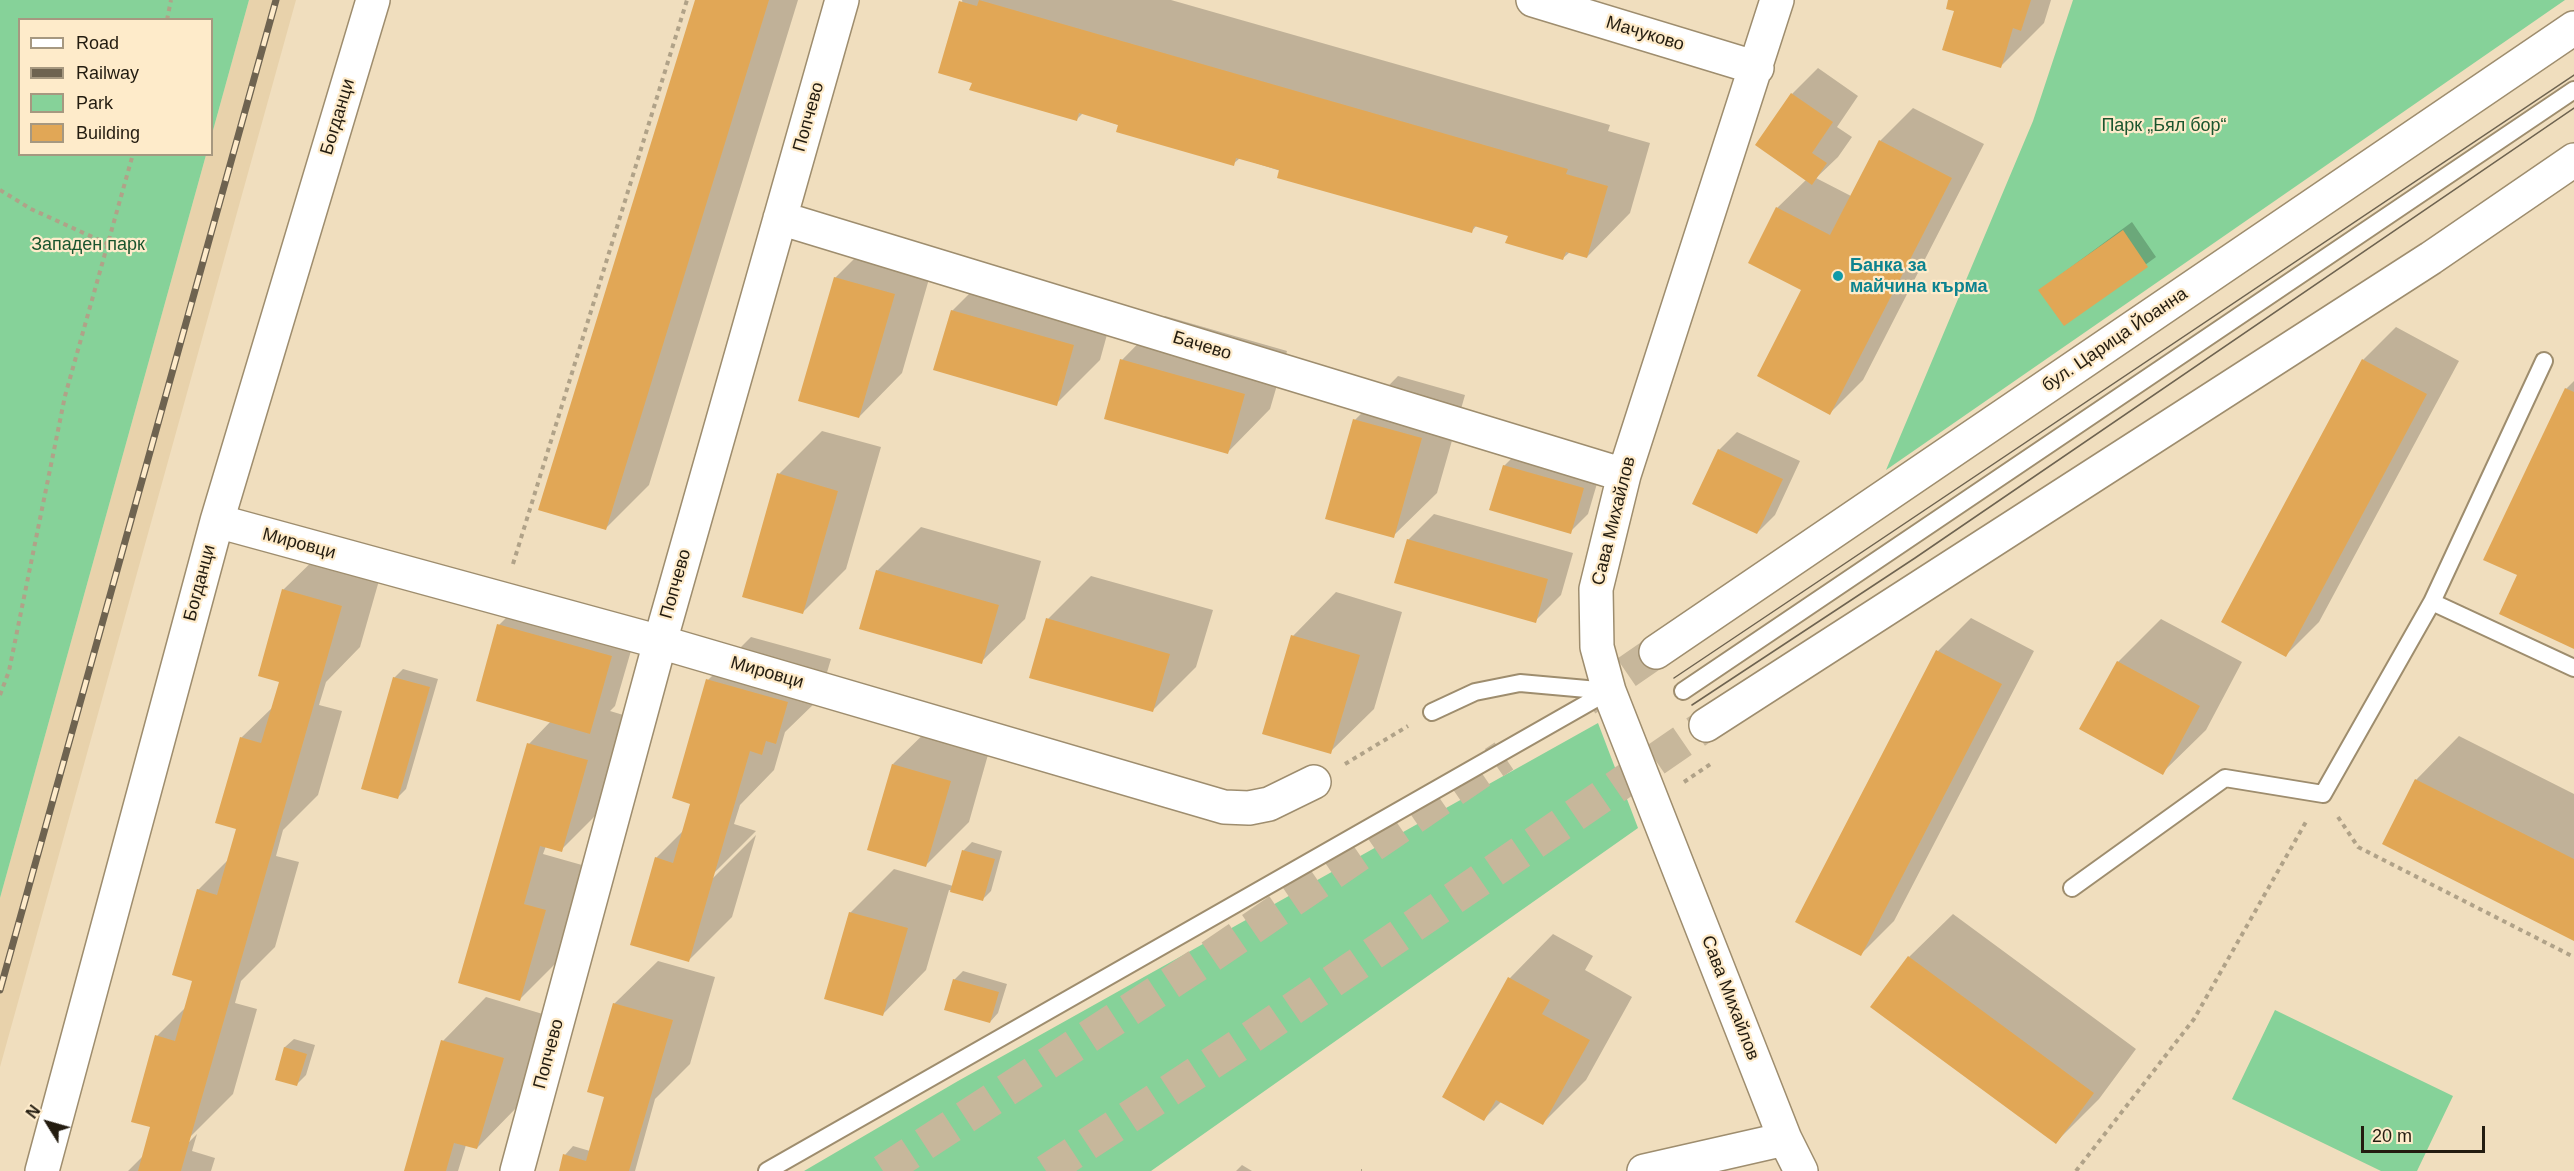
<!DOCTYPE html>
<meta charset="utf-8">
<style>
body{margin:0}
#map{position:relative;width:2574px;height:1171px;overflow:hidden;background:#f0debe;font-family:Arial,sans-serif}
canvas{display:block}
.legend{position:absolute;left:18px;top:18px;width:195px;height:138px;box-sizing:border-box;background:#feebca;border:2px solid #a69880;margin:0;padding:8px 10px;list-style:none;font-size:18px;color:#231c10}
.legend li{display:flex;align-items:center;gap:12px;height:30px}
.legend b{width:30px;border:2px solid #a69880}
.north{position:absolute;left:18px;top:1093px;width:60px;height:60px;-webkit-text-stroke:4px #feebca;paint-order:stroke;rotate:307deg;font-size:16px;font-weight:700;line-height:24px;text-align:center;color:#231c10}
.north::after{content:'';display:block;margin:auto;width:21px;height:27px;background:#231c10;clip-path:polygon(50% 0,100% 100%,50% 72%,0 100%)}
.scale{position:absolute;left:2361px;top:1126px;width:124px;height:27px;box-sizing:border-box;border:3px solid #231c10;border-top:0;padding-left:8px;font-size:18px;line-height:21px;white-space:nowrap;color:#231c10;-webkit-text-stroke:4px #feebca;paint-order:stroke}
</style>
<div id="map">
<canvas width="2574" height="1171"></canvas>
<ul class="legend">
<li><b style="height:8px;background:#fff"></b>Road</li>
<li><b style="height:8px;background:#6e6350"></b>Railway</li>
<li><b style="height:16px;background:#86d299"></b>Park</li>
<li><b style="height:16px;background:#e1a756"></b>Building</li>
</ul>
<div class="north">N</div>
<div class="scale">20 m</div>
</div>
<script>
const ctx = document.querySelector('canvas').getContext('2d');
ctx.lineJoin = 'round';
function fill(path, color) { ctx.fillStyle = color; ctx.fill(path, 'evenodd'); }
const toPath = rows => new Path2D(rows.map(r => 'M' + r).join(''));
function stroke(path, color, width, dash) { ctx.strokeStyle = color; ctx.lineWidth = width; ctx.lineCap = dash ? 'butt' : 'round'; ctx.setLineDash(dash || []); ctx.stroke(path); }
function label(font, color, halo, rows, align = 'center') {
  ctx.font = font + ' Arial,sans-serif'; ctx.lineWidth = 4.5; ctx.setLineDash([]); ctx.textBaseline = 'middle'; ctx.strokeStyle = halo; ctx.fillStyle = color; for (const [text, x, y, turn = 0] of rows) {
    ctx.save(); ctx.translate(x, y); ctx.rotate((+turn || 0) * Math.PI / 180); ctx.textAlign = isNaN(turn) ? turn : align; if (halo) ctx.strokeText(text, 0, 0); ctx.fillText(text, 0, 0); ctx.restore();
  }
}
const built = toPath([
 [249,0,296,0,0,1067,0,898,206,155,212,154,212,134]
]);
const green = toPath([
 [0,0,249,0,212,134,212,20,20,20,20,154,206,155,0,898],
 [2073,0,2565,0,1886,470,2033,121],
 [1598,723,1638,828,1151,1171,804,1171,958,1081],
 [2275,1010,2453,1096,2417,1171,2381,1171,2232,1099]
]);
const shadow = toPath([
 [697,0,798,0,649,485,605,529],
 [962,0,1171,0,1610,125,1608,131,1650,143,1630,213,1587,257,1570,252,1563,258,1510,235,1477,225,1471,232,1240,158,1233,164,1083,113,1077,119,973,82],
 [1950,0,2051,0,2044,23,2001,66],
 [1818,68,1858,96,1837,127,1852,137,1838,157,1816,178,1851,196,1880,141,1913,108,1984,144,1863,380,1830,413,1803,289,1777,208,1807,179,1792,94],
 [2132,222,2156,257,2064,324,2040,290],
 [879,234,937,251,902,373,859,417,835,278],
 [995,268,1116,302,1100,360,1056,404,952,311],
 [1165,316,1287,351,1270,409,1227,453,1122,360],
 [2396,327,2459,361,2319,622,2286,655,2363,360],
 [1398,376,1465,395,1437,493,1393,536,1355,420],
 [2574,381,2574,647,2519,575,2566,389],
 [822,431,881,447,846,569,802,613,779,474],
 [1737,432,1800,461,1775,515,1757,533,1719,450],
 [1522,448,1601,470,1588,514,1570,532,1504,466],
 [1434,514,1573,553,1561,595,1535,621,1408,540],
 [921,527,1041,561,1025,619,981,662,877,571],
 [327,547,384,563,360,647,326,682,319,705,342,711,318,795,283,830,276,856,299,862,275,947,241,981,235,1003,257,1009,233,1094,184,1143,186,1145,197,1134,192,1151,215,1158,211,1171,128,1171,143,1156,151,1128,157,1036,187,1006,194,980,198,890,229,859,237,830,241,738,274,706,280,683,283,590],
 [1091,576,1213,610,1196,667,1152,711,1048,619],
 [1336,592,1402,612,1374,709,1330,752,1293,636],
 [525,599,637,630,615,706,610,711,630,717,604,807,561,850,546,846,543,854,589,867,563,956,520,999,529,744,551,721,499,625],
 [1971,618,2034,651,1894,921,1861,954,1938,651],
 [2161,619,2242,662,2206,730,2162,773,2118,662],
 [751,637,831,659,819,699,785,732,774,770,740,805,734,824,756,831,713,874,713,878,756,835,732,917,689,960,656,858,684,830,692,804,708,680],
 [403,669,438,679,406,789,397,798,394,678],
 [937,721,993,737,969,822,925,866,893,764],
 [2459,736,2574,794,2574,939,2416,780],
 [972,842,1002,851,991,891,982,900,949,890,926,970,883,1014,850,913,894,869,953,886,963,851],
 [1953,914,2136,1049,2099,1099,2056,1142,1909,957],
 [1553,934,1593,956,1585,970,1632,997,1586,1080,1543,1123,1502,1101,1484,1119,1444,1096,1510,978],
 [658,961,715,977,690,1064,655,1099,635,1171,560,1171,565,1155,573,1146,590,1151,605,1098,614,1004],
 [963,971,1007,984,998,1013,990,1022,954,980],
 [486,997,546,1015,520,1104,477,1148,466,1145,458,1171,405,1171,443,1041],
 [294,1039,315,1045,306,1075,297,1084,277,1078,285,1047],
 [1242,1165,1252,1171,1236,1171]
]);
const building = toPath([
 [695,0,769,0,606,530,538,510],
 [979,0,1568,169,1566,174,1608,186,1587,258,1566,252,1563,260,1505,243,1508,236,1474,226,1472,233,1277,178,1279,170,1236,158,1234,166,1116,132,1118,125,1079,113,1077,121,969,90,972,83,938,73,959,1,977,6],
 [1948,0,2031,0,2021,31,2013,28,2001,68,1942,50,1954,11,1946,9],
 [1791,93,1833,122,1812,153,1827,163,1812,185,1755,145],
 [1879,140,1952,178,1830,415,1757,376,1801,290,1748,263,1776,207,1830,235],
 [2123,230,2148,267,2064,326,2038,290],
 [834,277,895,294,859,418,798,401],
 [951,310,1074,345,1057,406,933,370],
 [1120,359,1245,394,1228,454,1104,419],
 [2362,359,2427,394,2286,657,2221,622],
 [2565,388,2574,392,2574,649,2499,614,2517,575,2483,560],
 [1353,419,1422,438,1394,538,1325,519],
 [1718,449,1783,479,1757,534,1692,504],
 [1503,465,1584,488,1571,534,1489,510],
 [777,473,838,491,803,614,742,597],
 [1407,539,1548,579,1536,623,1394,583],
 [876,570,999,605,982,664,859,629],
 [282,589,342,606,181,1171,138,1171,150,1127,131,1122,155,1035,175,1041,192,981,172,975,197,889,217,895,236,829,215,823,240,737,261,743,279,682,258,676],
 [1046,618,1170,654,1153,712,1029,678],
 [497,624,612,656,590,734,476,701],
 [1291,635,1360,655,1331,754,1262,734],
 [1936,650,2002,684,1861,956,1795,922],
 [2117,661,2200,706,2163,775,2079,729],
 [393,677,430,687,398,799,361,789],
 [706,679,788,702,776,744,766,741,762,755,750,751,689,962,630,945,655,857,673,863,690,804,672,798],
 [527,743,588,760,562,852,540,846,524,904,546,910,520,1001,458,983],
 [892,764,951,781,926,867,867,850],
 [2415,779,2574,859,2574,941,2382,844],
 [962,850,995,859,983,901,950,892],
 [849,912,908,928,883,1016,824,999],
 [1908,956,2094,1093,2056,1144,1870,1007],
 [1508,977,1550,1000,1542,1014,1590,1040,1543,1125,1496,1100,1484,1121,1442,1097],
 [953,979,999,992,990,1023,944,1010],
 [613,1003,673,1020,629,1171,559,1171,563,1154,586,1161,604,1097,587,1092],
 [441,1040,504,1058,477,1149,454,1143,446,1171,404,1171],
 [284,1047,307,1054,297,1086,275,1080]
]);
const primaryTunnel = toPath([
 [1586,700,1656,652],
 [883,1171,1201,963,1504,756],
 [1046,1171,1250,1038,1706,725]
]);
const path = toPath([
 [167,20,171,0],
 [0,190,31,209,108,244],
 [513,564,687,0],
 [0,695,9,671,65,396,133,154],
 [1345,764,1408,726],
 [1684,782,1712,763],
 [2338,817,2358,847,2574,957],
 [1361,1171,1362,1171],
 [2076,1171,2194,1019,2307,820]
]);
const service = toPath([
 [2432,602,2574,668],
 [1683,691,2574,90],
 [1432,712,1475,692,1520,683,1609,691],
 [2072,888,2225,778,2323,794,2432,602,2544,361],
 [767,1171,1609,691]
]);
const minor = toPath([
 [1533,0,1757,68],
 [1777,0,1624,475,1596,589,1597,647,1609,691,1785,1139,1801,1171],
 [780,218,1624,475],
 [217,521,660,642,1224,807,1249,808,1269,804,1314,782],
 [42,1171,217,521,373,0],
 [517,1171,660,642,842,0],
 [1644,1171,1785,1139]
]);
const primary = toPath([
 [1656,652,2574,28],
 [1706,725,2431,258,2574,160]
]);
const tram = toPath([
 [1674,678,2574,75],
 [1692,705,1915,558,2574,108]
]);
const rail = toPath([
 [0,990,276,0]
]);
const markers = [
 [1838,276,6,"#0f9aa8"]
];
const streetNames = [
 ["Мачуково",1645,34,17],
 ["Богданци",338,117,-73],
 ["Попчево",809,117,-74],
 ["бул. Царица Йоанна",2115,340,-34],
 ["Бачево",1202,346,17],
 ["Сава Михайлов",1614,521,-76],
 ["Мировци",299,544,15],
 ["Богданци",200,583,-75],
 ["Попчево",676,584,-74],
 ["Мировци",767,673,16],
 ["Сава Михайлов",1730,998,69],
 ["Попчево",549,1054,-75]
];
const parkNames = [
 ["Парк „Бял бор“",2164,126],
 ["Западен парк",88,245]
];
const cultureNames = [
 ["Банка за",1850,266],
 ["майчина кърма",1850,287]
];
fill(built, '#e8d2ab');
fill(green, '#86d299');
fill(shadow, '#0003');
fill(building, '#e1a756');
stroke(primaryTunnel, '#c7b79b', 33, [33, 16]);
stroke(service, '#9e8d6e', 20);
stroke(minor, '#9e8d6e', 36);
stroke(primary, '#9e8d6e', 36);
stroke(path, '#b0a288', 4, [4.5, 4.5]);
stroke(service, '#fff', 16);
stroke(minor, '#fff', 33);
stroke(primary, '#fff', 33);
stroke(tram, '#6e6350', 1.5);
stroke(rail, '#6e6350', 7);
stroke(rail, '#feebca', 4.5, [14]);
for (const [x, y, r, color] of markers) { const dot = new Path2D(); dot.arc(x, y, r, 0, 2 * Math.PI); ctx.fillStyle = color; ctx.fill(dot); stroke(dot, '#feebca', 2); }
label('18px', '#231c10', '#feebca', streetNames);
label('18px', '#1a552e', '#feebca', parkNames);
label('bold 18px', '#0d838f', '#feebca', cultureNames, 'left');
</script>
